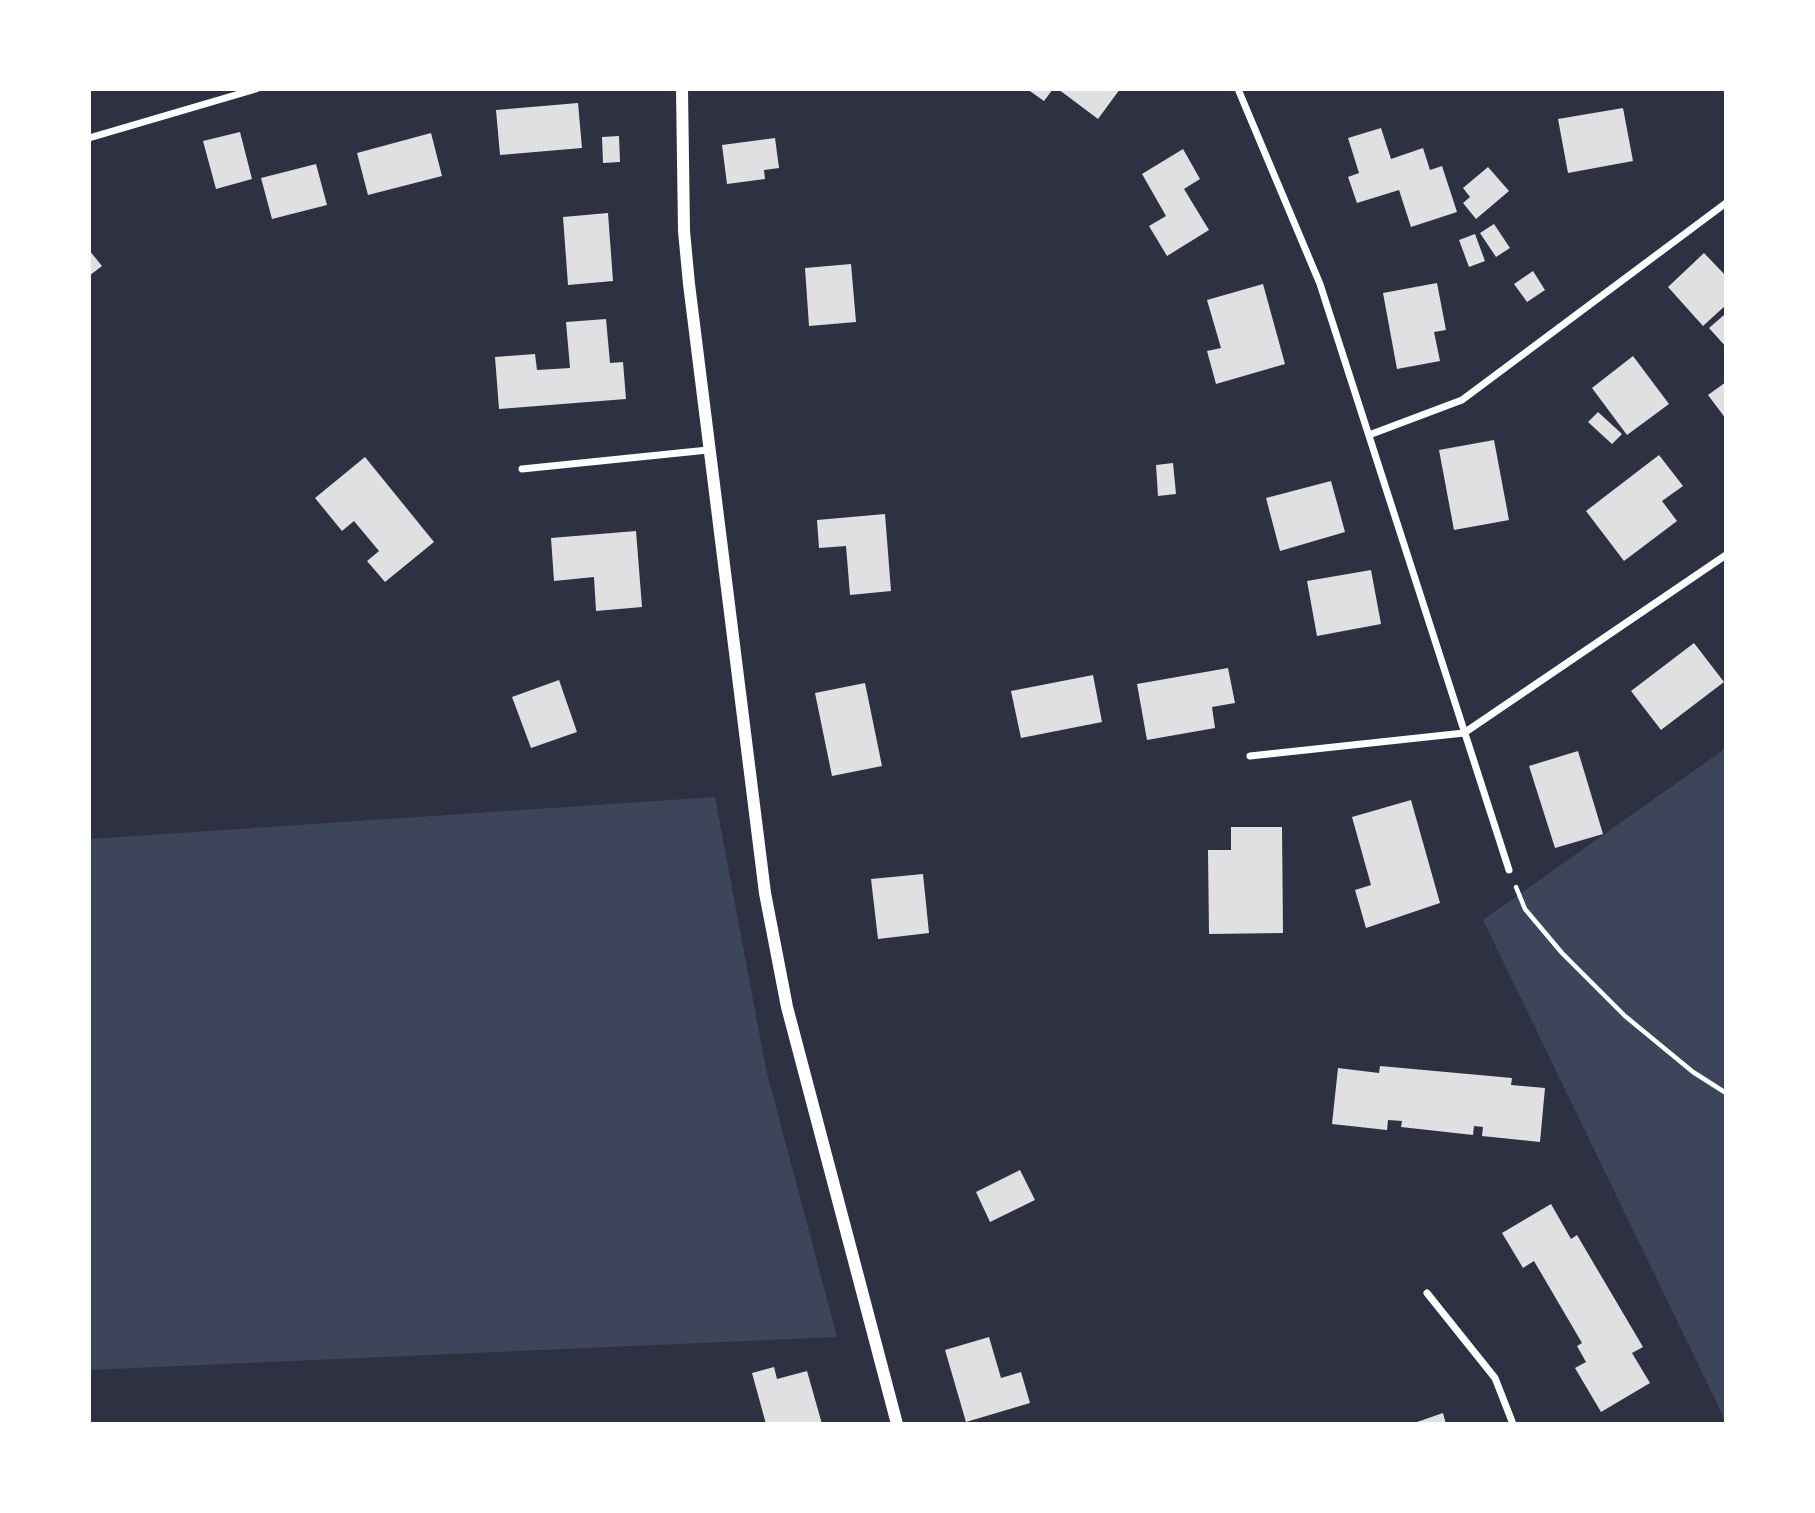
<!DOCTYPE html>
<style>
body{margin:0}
#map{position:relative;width:1815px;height:1513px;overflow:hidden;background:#2d3142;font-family:"Alegreya Sans",sans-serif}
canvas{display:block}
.frame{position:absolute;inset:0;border:91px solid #fff;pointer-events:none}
</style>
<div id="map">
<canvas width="1815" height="1513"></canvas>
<div class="frame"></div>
</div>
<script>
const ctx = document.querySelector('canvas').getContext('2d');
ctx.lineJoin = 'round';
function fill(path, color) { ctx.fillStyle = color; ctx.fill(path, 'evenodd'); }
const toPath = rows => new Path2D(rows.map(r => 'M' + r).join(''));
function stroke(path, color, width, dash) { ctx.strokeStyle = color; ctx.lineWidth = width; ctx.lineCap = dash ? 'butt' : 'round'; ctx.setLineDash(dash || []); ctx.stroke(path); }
const green = toPath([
 [1726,748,1726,1422,1483,920],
 [715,797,766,1069,837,1337,89,1370,89,839]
]);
const building = toPath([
 [1027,89,1053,89,1044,101],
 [1058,89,1120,89,1098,119],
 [578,103,582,148,500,155,496,110],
 [1623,108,1633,161,1568,173,1558,119],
 [1381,128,1391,159,1423,148,1430,170,1442,166,1457,212,1411,227,1399,190,1357,203,1348,177,1359,173,1348,138],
 [240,132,252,179,216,189,203,141],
 [431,133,442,176,368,195,357,153],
 [619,136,620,162,603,163,602,137],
 [775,138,779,168,764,170,765,179,727,184,722,145],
 [1183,149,1200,179,1184,189,1209,230,1167,256,1149,226,1166,216,1142,174],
 [316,164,327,205,272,219,261,178],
 [1488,167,1509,191,1476,219,1463,203,1470,197,1463,188],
 [608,213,613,281,568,285,563,217],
 [1494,224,1510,248,1496,257,1480,233],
 [1475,234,1485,261,1469,267,1459,240],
 [89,250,102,266,89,276],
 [1704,253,1726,276,1726,305,1703,326,1668,287],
 [851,264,856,322,809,326,805,268],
 [1533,271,1545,290,1527,302,1514,284],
 [1437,283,1446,330,1434,332,1440,361,1397,369,1383,293],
 [1263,284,1285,364,1216,384,1207,351,1221,348,1207,300],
 [1724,315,1726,318,1726,347,1709,328],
 [606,319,610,363,623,362,626,399,499,409,495,357,535,354,537,370,570,368,566,322],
 [1633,356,1669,404,1627,435,1592,388],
 [1726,382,1726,419,1708,395],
 [1598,412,1622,434,1612,444,1588,422],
 [1494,440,1509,520,1454,530,1439,450],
 [1659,455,1683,486,1662,501,1677,521,1624,561,1586,511],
 [365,457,434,542,385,582,367,561,379,551,354,521,342,531,315,498],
 [1173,463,1176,494,1158,496,1156,465],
 [1331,481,1345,532,1280,551,1266,498],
 [885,514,891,591,850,595,846,546,819,548,817,520],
 [636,531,642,607,596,611,594,577,554,581,551,538],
 [1371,570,1381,624,1317,636,1307,581],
 [1694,643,1724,682,1661,730,1631,691],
 [1228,668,1235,703,1212,707,1215,728,1147,740,1137,684],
 [1093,675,1102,722,1021,738,1011,691],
 [559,680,577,732,531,748,512,697],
 [865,683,882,766,832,776,815,693],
 [1578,751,1603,834,1555,848,1529,766],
 [1411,800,1440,903,1366,928,1355,890,1371,885,1352,817],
 [1231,827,1282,827,1283,933,1209,934,1208,850,1231,850],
 [923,874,929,933,878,939,871,879],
 [1380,1066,1512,1078,1511,1085,1545,1088,1540,1142,1482,1136,1483,1127,1474,1126,1473,1135,1401,1127,1402,1121,1388,1120,1387,1130,1332,1124,1338,1068,1379,1073],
 [1020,1170,1035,1200,990,1222,976,1192],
 [1551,1204,1571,1239,1577,1235,1643,1347,1632,1353,1650,1383,1601,1412,1575,1368,1586,1362,1577,1346,1582,1343,1534,1261,1523,1268,1502,1233],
 [989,1337,1001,1378,1021,1372,1030,1403,966,1422,945,1350],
 [774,1367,777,1379,807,1371,822,1424,766,1424,752,1373],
 [1443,1413,1446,1424,1414,1424,1414,1423]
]);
const path = toPath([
 [1516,887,1525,909,1562,953,1625,1016,1693,1072,1726,1093]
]);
const minor = toPath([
 [1238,89,1320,284,1509,870],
 [89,138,256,89],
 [1369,435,1462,400,1726,203],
 [522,469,708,450],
 [1250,756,1464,733,1726,555],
 [1427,1293,1495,1378,1513,1424]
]);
const tertiary = toPath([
 [682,89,684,231,689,284,765,893,787,1007,897,1424]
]);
fill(green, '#3c4559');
fill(building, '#e0e0e3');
stroke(path, '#fff', 4.5);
stroke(minor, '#fff', 7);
stroke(tertiary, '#fff', 12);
</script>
